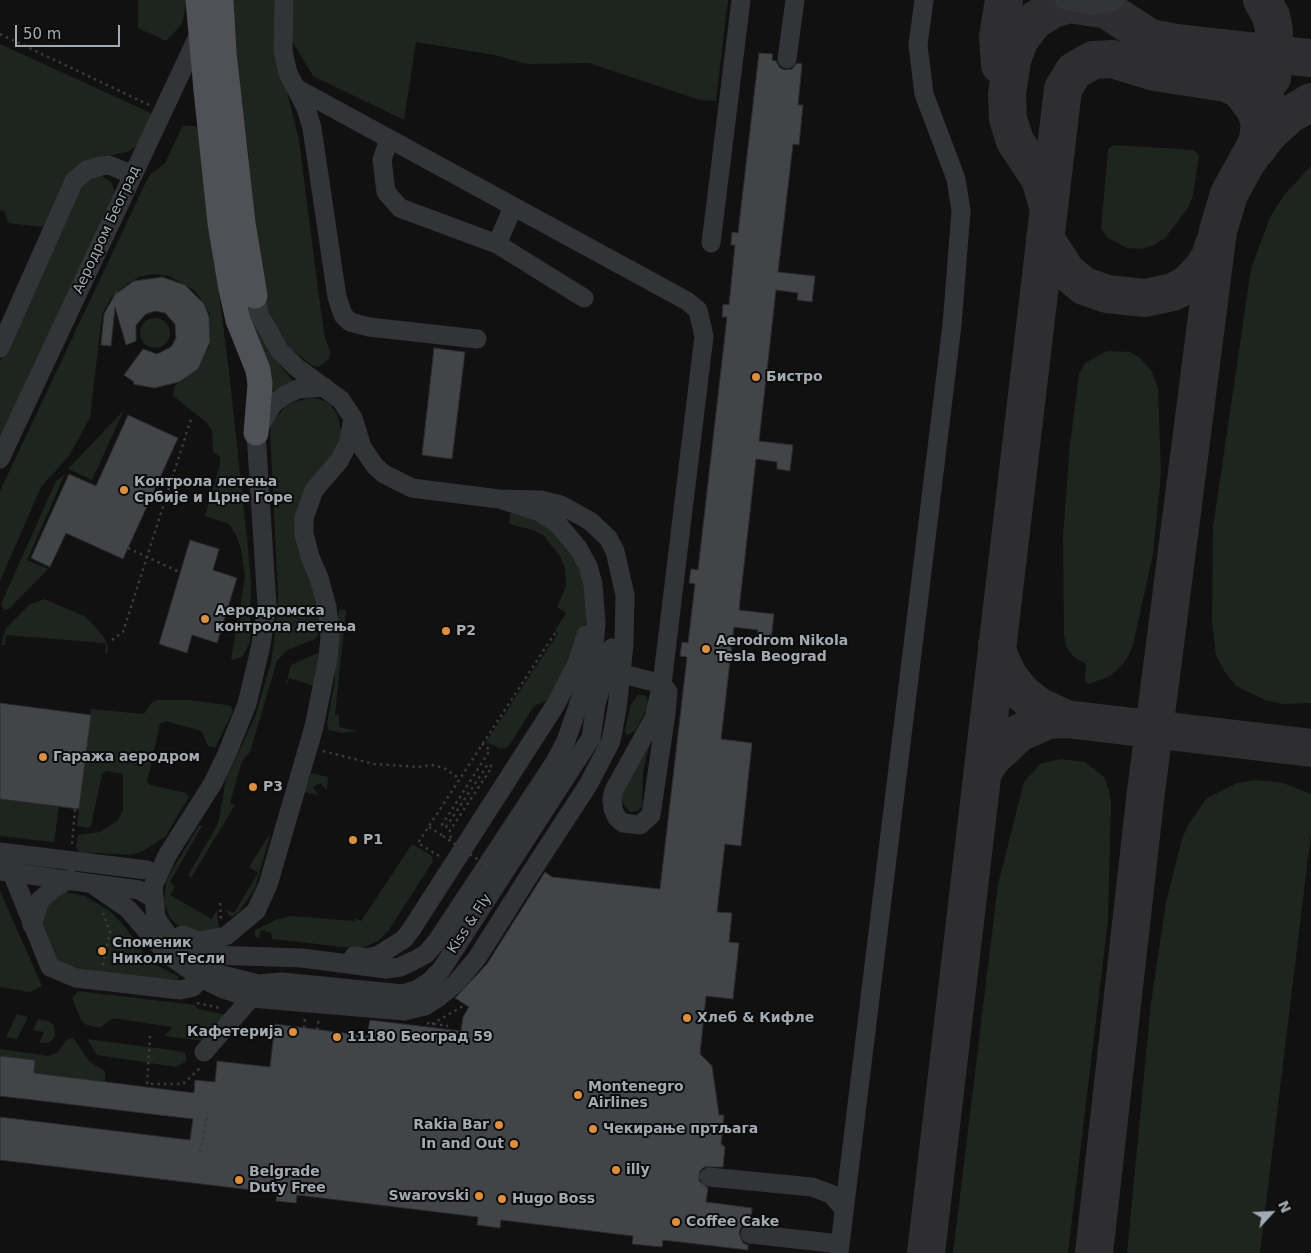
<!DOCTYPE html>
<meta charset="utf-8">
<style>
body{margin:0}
#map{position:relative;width:1311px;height:1253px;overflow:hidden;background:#111112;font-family:"DejaVu Sans",sans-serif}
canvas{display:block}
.north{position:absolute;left:1246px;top:1188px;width:50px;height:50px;-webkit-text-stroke:4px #0c0c0d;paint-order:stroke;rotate:65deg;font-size:14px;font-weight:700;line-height:20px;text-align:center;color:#a4aab1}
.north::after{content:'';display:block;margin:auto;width:18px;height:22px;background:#a4aab1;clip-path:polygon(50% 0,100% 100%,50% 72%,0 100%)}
.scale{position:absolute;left:15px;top:25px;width:105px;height:22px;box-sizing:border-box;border:2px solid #a4aab1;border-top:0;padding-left:6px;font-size:15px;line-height:18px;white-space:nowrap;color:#a4aab1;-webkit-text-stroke:4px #0c0c0d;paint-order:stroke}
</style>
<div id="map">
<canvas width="1311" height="1253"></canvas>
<div class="north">N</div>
<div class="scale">50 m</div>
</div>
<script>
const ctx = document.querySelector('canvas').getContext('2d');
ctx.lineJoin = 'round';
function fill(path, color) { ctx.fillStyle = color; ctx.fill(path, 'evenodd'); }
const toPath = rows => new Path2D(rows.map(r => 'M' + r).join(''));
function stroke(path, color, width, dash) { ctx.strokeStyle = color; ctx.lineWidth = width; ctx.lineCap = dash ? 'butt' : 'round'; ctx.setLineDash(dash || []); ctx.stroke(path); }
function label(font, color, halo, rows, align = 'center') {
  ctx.font = font + ' "DejaVu Sans",sans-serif'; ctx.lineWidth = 4; ctx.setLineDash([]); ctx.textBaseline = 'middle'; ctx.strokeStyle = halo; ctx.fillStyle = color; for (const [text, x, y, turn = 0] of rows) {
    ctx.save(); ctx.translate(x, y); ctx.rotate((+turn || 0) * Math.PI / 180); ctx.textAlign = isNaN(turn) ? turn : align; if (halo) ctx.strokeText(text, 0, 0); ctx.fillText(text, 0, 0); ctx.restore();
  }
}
const green = toPath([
 [138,0,187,0,182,24,166,41,138,28],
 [234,0,275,0,274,39,299,140,320,304,325,337,330,352,329,359,319,367,313,366,290,348,274,324,265,302,256,256,248,151,232,38],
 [293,0,728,0,716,101,700,100,589,63,527,64,495,55,416,42,404,120,313,76,291,39],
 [0,44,155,115,142,140,135,147,127,152,89,160,82,163,47,225,41,227,8,223,5,212,0,210],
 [216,75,257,326,273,357,293,381,270,394,250,329],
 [185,126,195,126,198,129,229,371,248,548,251,582,250,642,242,657,231,660,245,576,241,549,237,537,229,524,205,516,220,465,220,457,213,452,212,431,206,422,173,396,175,386,198,366,210,346,210,314,195,291,169,276,153,274,139,277,126,285,111,298,102,314,90,418,69,456,41,487,0,581,0,491,144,186,150,175,165,163,182,127],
 [1114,145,1193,150,1199,155,1193,196,1188,208,1165,238,1154,245,1141,249,1127,248,1108,238,1101,229,1108,149],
 [1311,166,1311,703,1282,704,1265,700,1236,686,1225,672,1216,656,1212,622,1213,527,1251,269,1270,217,1284,195],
 [101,175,112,183,115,194,0,439,0,362,81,185,84,180],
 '140 333a15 15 0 1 1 30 0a15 15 0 1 1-30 0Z',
 [1107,351,1130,352,1140,358,1151,370,1158,388,1161,473,1153,554,1133,645,1128,657,1121,666,1110,676,1089,684,1085,681,1086,664,1074,657,1066,647,1064,635,1063,536,1070,444,1079,374,1085,363],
 [307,398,320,399,330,404,337,414,342,434,336,452,306,490,320,632,315,639,287,650,277,661,250,752,242,761,230,803,235,805,191,878,188,875,218,824,226,779,255,717,271,663,276,626,278,595,270,430,274,420,287,405],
 [124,410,92,480,68,469],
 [65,474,27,560,48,569,9,609,4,610,1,604,56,481],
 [513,513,524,513,548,526,567,543,586,582,588,613,584,629,552,698,534,706,509,746,502,749,486,742,558,633,555,630,566,613,557,607,566,586,565,568,560,556,543,535,533,530,509,524,510,514],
 [44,599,86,617,103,636,107,643,108,653,105,653,106,643,16,636,6,635,5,645,1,645,6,628,29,605],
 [340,609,346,610,335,715,339,715,339,727,357,731,341,733,329,730,327,724,335,680,335,625],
 [320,652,314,686,289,678,285,688,291,665],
 [638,695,644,695,647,697,648,706,635,731,627,735,625,730,631,704],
 [157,700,189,700,227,705,231,706,233,711,215,748,208,746,202,732,198,730,166,721,160,724,147,782,150,785,186,793,189,797,165,837,143,851,131,855,79,852,76,847,78,835,100,832,118,820,123,810,123,774,106,771,102,774,91,826,88,828,77,826,91,709,144,714,151,703],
 [649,747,643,771,642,806,638,811,630,812,623,804,621,796],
 [1061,759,1085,762,1104,777,1109,790,1111,803,1108,920,1068,1253,953,1253,998,884,1024,782,1040,764],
 [311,773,328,777,327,790,320,783,313,787,318,795,305,792],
 [1256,780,1283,783,1311,794,1311,834,1260,1253,1127,1253,1151,1003,1166,902,1182,839,1188,825,1207,798,1237,783],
 [0,799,59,807,54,842,0,836],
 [199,825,202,826,170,882,175,887,170,895,212,919,217,910,219,930,201,934,177,925,170,918,164,902,166,881],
 [271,832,255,888,239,912,233,916,229,916,225,909,234,913,258,873,249,867],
 [412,844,432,856,433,861,389,930,378,941,365,947,353,948,272,939,271,932,266,932,265,930,260,931,259,938,255,937,255,930,278,919,291,916,354,921,356,918,361,921],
 [0,891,42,986,30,992,0,987],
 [65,892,85,896,111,912,126,928,145,955,158,966,178,976,179,980,81,972,56,961,41,925,48,903,60,893],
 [78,991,195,1005,198,1009,226,1015,205,1041,165,1036,172,1027,113,1018,100,1028,87,1025,81,1020,72,998],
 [17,1014,28,1017,17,1039,6,1037],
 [38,1019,48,1021,54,1025,55,1037,50,1042,39,1043,44,1032,33,1030],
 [73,1038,90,1062,105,1071,105,1082,34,1073,35,1060,0,1056,0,1049,49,1056,58,1052,66,1040],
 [87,1039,179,1051,185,1053,187,1061,176,1067,97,1055]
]);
const taxiway = toPath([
 [1262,0,1271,16,1274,30,1272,78],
 [1016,34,1007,94,1008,119,1015,141,1040,179,1048,206],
 [1012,60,1020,39,1035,20,1053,9,1070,4,1107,10,1150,38,1176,43,1311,58],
 [1000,65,998,36,1004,0],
 [1256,150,1268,134,1289,115,1311,102],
 [1045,238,1066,271,1084,286,1107,294,1145,298,1173,292,1188,284,1203,268,1210,257,1214,244],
 [997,645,999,656,1009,677,1022,693,1038,706,1066,719],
 [982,774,992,758,1019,733,1048,720,1066,719,1311,748],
 [926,1253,1063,89,1074,71,1093,60,1112,59,1155,72,1226,83,1240,89,1255,109,1260,123,1258,139,1250,158],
 [1094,1253,1145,800,1218,231,1229,194,1261,136,1266,104,1264,89,1257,75,1244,62,1223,48]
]);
const building = toPath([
 [759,53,773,54,772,60,776,61,780,68,785,70,792,69,797,63,802,64,798,105,803,105,799,145,793,144,778,272,815,276,812,302,797,300,798,293,776,290,759,441,793,445,790,471,777,469,777,462,756,459,739,610,774,614,771,640,757,638,758,630,734,627,721,739,752,743,741,846,725,844,717,912,732,913,729,942,739,943,733,999,706,996,700,1054,712,1066,719,1115,724,1115,721,1144,725,1147,723,1167,704,1167,700,1171,699,1181,708,1188,706,1202,752,1208,751,1223,741,1227,739,1233,743,1243,748,1245,748,1250,663,1240,662,1247,632,1244,633,1236,501,1220,500,1228,477,1225,478,1217,297,1195,296,1203,276,1201,277,1193,0,1160,0,1117,190,1140,193,1119,0,1096,0,1056,35,1060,34,1073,194,1093,195,1080,215,1082,217,1061,270,1067,275,1024,367,1036,370,1020,461,1031,463,1017,469,1007,455,998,487,964,545,872,552,877,660,889,687,657,680,656,682,642,688,643,695,584,689,583,691,569,698,570,727,317,722,317,723,304,729,305,735,245,731,245,732,232,738,233,759,53],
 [162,277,185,285,204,304,209,316,210,342,198,369,179,382,154,388,133,384,134,382,124,375,143,349,157,354,171,347,176,338,175,324,165,313,155,311,146,314,136,325,136,341,126,345,115,307,111,346,101,345,104,314,117,291,117,293,134,281,162,277],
 [434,348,465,352,452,459,422,455,434,348],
 [128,415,178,438,123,559,66,533,50,567,31,558,69,474,96,486,128,415],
 [190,540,219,549,213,570,237,578,217,643,192,635,187,653,159,644,190,540],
 [0,703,91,715,79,809,0,799,0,703]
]);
const path = toPath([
 [0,34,149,105],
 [112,640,123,632,191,419],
 [323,751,374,764,418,767,433,765,444,768,460,779],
 [429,827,443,836],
 [451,838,449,832,492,767,488,764,446,827,442,825,490,750,482,744],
 [72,844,75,809],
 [439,856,418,843,555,633],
 [220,903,221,919],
 [103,965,110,932,103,913],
 [197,1003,220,1008],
 [427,1023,448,1026],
 [432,1024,465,1005],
 [304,1028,305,1017],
 [317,1030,319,1019],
 [150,1036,147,1084,183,1084,201,1067],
 [200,1152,208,1112]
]);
const minor = toPath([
 [284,0,283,51,288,73,306,108,312,128,337,297,343,315,350,322,369,327,477,339],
 [1064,0,1092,6,1110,3,1115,0],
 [787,59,795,0],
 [296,88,687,301,698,310,704,336,662,684,619,673],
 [389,139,382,160,386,192,400,208,497,244,513,207],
 [711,243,741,0],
 [497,244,584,298],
 [255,296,260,316,280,351,296,367,341,400,353,418,362,447,375,466,384,474,412,488,499,499,541,500,561,505,590,521,608,538,615,551,625,595,624,645,617,709,611,741,588,785,532,871],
 [0,348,74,181,87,170,101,166,109,165,133,175],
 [324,387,298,389,285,395,273,404,256,433,267,605,261,645,247,704,226,756,213,783,168,854,153,886,156,918,172,941,178,945,190,951,212,955,302,958,386,969,400,967,413,961,426,954,437,941,555,762,566,741,587,680,594,647,596,623,593,584,588,566,578,548,558,524,540,512,499,499],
 [0,459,200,32],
 [662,684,668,692,666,713,651,815,640,825,623,823,617,818,613,809,612,799,614,790,654,718,662,684],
 [591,738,596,704,612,648],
 [0,852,147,870],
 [0,871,139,890,153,898],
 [12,873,50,967,76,978,180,990,193,987,201,978],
 [92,884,128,909,167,954,201,978,223,989,251,998,404,1011,425,1006,439,997],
 [32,925,40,900,55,887,70,879],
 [182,935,199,941,226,936,256,911,268,885,314,727,328,658,330,637,327,607,319,578,310,557,304,534,304,518,314,490,339,461,348,444,353,419],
 [354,956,367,958,379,955,404,939,411,930,556,704,578,661,586,635],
 [199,969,258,984,282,982],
 [204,1052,251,998],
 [709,1177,812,1187,831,1194,844,1209],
 [750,1234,840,1244],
 [839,1253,952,325,961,211,956,179,924,94,918,45,924,0]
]);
const major = toPath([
 [221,0,224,53,243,223,255,296],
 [206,90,220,223,231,289,238,320,258,370,260,384,256,433]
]);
const pathBridge = toPath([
 [128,548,181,573],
 [443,836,489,867]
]);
const minorBridge = toPath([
 [282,982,403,994,418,989,430,981,441,970,591,738],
 [439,997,456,983,477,958,532,871]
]);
const majorBridge = toPath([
 [198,0,206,90]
]);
const markers = [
 [756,377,5,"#dc903f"],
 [124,490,5,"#dc903f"],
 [205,619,5,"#dc903f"],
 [446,631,5,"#dc903f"],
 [706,649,5,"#dc903f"],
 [43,757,5,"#dc903f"],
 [253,787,5,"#dc903f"],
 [353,840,5,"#dc903f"],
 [102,951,5,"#dc903f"],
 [687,1018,5,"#dc903f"],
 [293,1032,5,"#dc903f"],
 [337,1037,5,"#dc903f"],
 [578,1095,5,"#dc903f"],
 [499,1125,5,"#dc903f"],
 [593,1129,5,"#dc903f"],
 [514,1144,5,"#dc903f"],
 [616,1170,5,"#dc903f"],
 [239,1180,5,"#dc903f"],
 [479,1196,5,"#dc903f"],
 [502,1199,5,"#dc903f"],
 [676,1222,5,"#dc903f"]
];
const streetNames = [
 ["Аеродром Београд",107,230,-65],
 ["Kiss & Fly",470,924,-57]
];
const poiNames = [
 ["Бистро",766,377],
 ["Контрола летења",134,482],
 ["Србије и Црне Горе",134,498],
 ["Аеродромска",215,611],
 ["контрола летења",215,627],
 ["P2",456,631],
 ["Aerodrom Nikola",716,641],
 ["Tesla Beograd",716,657],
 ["Гаража аеродром",53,757],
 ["P3",263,787],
 ["P1",363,840],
 ["Споменик",112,943],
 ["Николи Тесли",112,959],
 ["Хлеб & Кифле",697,1018],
 ["Кафетерија",283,1032,"right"],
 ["11180 Београд 59",347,1037],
 ["Montenegro",588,1087],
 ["Airlines",588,1103],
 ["Rakia Bar",489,1125,"right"],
 ["Чекирање пртљага",603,1129],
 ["In and Out",504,1144,"right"],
 ["illy",626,1170],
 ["Belgrade",249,1172],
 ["Duty Free",249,1188],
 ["Swarovski",469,1196,"right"],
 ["Hugo Boss",512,1199],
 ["Coffee Cake",686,1222]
];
fill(green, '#1e241e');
stroke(taxiway, '#2e2e31', 38);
fill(building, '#434447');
stroke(building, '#2b2c2e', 1);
stroke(path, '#393b3e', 2.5, [2.5, 4]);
stroke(minor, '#333437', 19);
stroke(major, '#4f5156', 25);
stroke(pathBridge, '#393b3e', 2.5, [2.5, 4]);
stroke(minorBridge, '#333437', 19);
stroke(majorBridge, '#4f5156', 25);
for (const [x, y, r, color] of markers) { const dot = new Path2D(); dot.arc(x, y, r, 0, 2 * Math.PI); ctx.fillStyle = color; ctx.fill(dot); stroke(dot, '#0c0c0d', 2); }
label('14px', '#a4aab1', '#0c0c0d', streetNames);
label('bold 14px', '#a4aab1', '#0c0c0d', poiNames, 'left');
</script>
